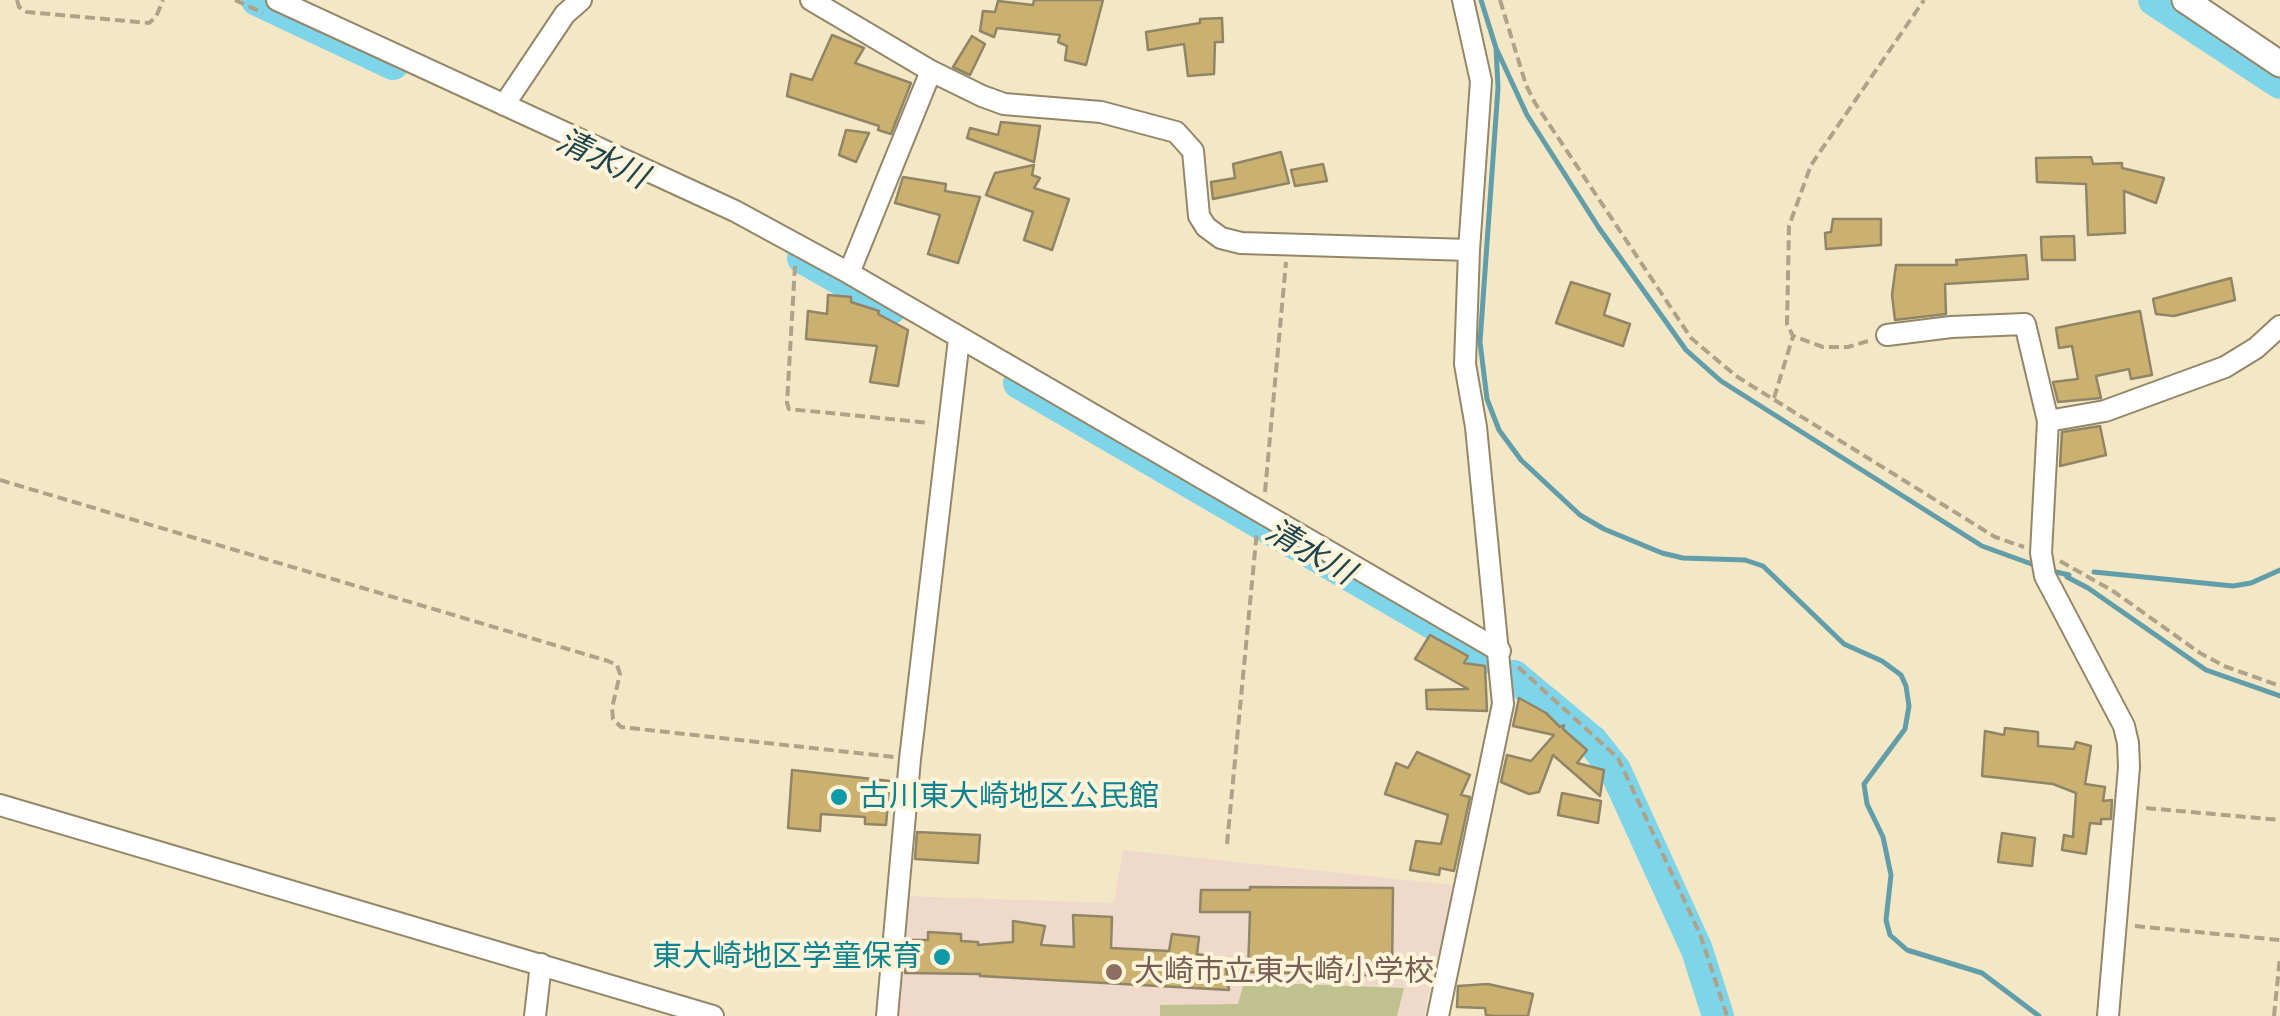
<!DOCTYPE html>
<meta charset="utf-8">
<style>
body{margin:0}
canvas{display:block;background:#f4e7c6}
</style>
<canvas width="2280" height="1016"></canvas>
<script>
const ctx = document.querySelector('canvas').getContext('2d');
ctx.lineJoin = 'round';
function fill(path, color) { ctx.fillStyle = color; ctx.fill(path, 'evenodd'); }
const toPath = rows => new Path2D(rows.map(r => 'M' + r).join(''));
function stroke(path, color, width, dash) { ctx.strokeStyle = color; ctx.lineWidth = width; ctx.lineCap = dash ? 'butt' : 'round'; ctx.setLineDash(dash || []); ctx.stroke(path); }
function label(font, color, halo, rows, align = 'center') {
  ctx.font = font + ' "Asap Condensed","Noto Sans JP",sans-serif'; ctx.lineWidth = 8; ctx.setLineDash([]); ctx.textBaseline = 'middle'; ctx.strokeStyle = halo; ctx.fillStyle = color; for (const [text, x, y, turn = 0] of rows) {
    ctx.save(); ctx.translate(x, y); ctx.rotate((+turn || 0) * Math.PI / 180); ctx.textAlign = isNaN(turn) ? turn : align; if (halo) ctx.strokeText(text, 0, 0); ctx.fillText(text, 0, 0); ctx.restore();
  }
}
const education = toPath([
 [1123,850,1454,885,1424,1016,899,1016,903,896,1114,903]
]);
const green = toPath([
 [1244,982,1404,988,1397,1016,1160,1016,1160,1005,1238,1004]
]);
const stream = toPath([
 [1481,0,1496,48,1527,115,1599,228,1686,350,1721,381,1982,546,2037,566],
 [1496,48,1498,88,1480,342,1487,399,1499,430,1521,460,1580,515,1604,529,1662,553,1683,558,1745,560,1763,566,1844,644,1882,661,1901,675,1906,686,1909,706,1905,729,1864,784,1867,804,1883,837,1891,875,1886,920,1890,935,1907,950,1982,973,2039,1016],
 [2052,571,2069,575],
 [2094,572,2233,586,2251,583,2280,570],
 [2067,577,2088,588,2206,670,2280,696]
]);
const river = toPath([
 [257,0,393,64],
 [2154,0,2280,83],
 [803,258,891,308],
 [1019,383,1492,658],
 [1514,676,1592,741,1615,770,1697,950,1718,1016]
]);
const building = toPath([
 [1034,0,1103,0,1086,65,1065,60,1067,46,1058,42,1060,35,997,28,994,37,980,31,983,11,995,12,998,1,1033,5,1034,0],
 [1222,18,1223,42,1215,42,1214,74,1188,76,1184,44,1148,50,1146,32,1200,23,1200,19,1222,18],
 [832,35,864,48,855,63,911,83,891,134,878,130,879,126,787,96,791,74,812,80,832,35],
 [972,36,985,44,970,75,953,67,972,36],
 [1001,122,1040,126,1034,162,967,138,970,128,998,135,1001,122],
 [846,130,869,133,856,162,839,155,846,130],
 [1281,152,1289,183,1213,199,1211,182,1235,178,1233,164,1281,152],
 [2091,157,2093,164,2122,163,2122,168,2164,178,2156,203,2124,191,2125,233,2088,235,2086,184,2037,182,2036,158,2091,157],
 [1323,164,1327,181,1295,186,1291,170,1323,164],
 [1034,165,1032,175,1040,178,1034,188,1069,199,1052,250,1024,240,1033,212,986,195,995,173,1034,165],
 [903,177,946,184,945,191,980,197,958,263,928,254,940,215,895,203,903,177],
 [1833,219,1881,219,1881,245,1826,249,1825,233,1831,232,1833,219],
 [2074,236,2075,260,2042,260,2041,237,2074,236],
 [2026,255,2028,279,1945,284,1946,314,1895,320,1892,295,1896,265,1957,265,1956,260,2026,255],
 [2231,278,2235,300,2174,316,2156,314,2153,299,2231,278],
 [1571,282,1610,294,1604,315,1630,324,1623,346,1556,323,1571,282],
 [828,295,851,297,851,302,879,311,878,314,908,330,898,386,870,382,877,346,806,339,808,311,827,314,828,295],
 [2140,311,2152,375,2131,379,2129,369,2096,376,2101,398,2058,402,2053,382,2078,379,2072,346,2059,348,2056,328,2140,311],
 [2100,426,2106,455,2060,466,2062,432,2100,426],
 [1430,635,1468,656,1464,663,1485,666,1487,711,1427,709,1426,690,1468,689,1415,659,1430,635],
 [1519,698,1546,713,1560,727,1564,725,1563,729,1587,750,1577,763,1604,770,1600,796,1553,755,1539,792,1529,794,1501,782,1507,755,1531,761,1554,735,1513,726,1519,698],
 [2005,728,2038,732,2038,746,2074,749,2076,742,2091,746,2085,784,2105,787,2103,801,2112,800,2111,819,2101,819,2101,824,2090,823,2086,854,2062,850,2064,835,2073,837,2076,793,2053,784,1982,776,1985,731,2004,735,2005,728],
 [1417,752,1470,775,1461,795,1470,797,1454,871,1440,868,1439,875,1410,870,1416,841,1441,844,1448,815,1385,794,1396,763,1408,768,1417,752],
 [792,770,890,781,886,825,865,824,865,817,821,814,820,831,788,828,792,770],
 [1562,793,1601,801,1598,823,1558,815,1562,793],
 [917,832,980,835,978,863,915,859,917,832],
 [2002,833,2035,838,2032,866,1998,862,2002,833],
 [1250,887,1393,888,1392,976,1248,972,1250,912,1200,912,1201,890,1250,890,1250,887],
 [1073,915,1112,917,1111,948,1169,951,1172,934,1199,937,1197,954,1225,959,1229,990,980,976,980,974,905,973,908,940,928,940,928,932,961,934,961,941,978,942,978,945,1013,942,1013,921,1045,926,1041,945,1074,947,1073,915],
 [1488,984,1533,994,1528,1016,1493,1016,1486,1015,1485,1008,1457,1007,1458,986,1488,984]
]);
const path = toPath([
 [17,0,19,7,27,12,149,23,156,17,163,0],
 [235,0,263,13],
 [1500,0,1526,85,1535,103,1691,338,1736,376,1995,537,2024,547],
 [795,266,787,403,789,409,930,423],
 [1868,341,1848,347,1823,347,1793,336,1787,324,1789,226,1811,165,1924,0],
 [1774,398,1793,336],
 [0,480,608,661,617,665,620,674,612,708,613,719,621,727,894,757],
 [1265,492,1286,262],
 [2060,561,2113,591,2200,653,2224,666,2280,686],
 [1518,667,1618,758,1700,934,1727,1016],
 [2146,808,2280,820],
 [1227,844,1257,530],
 [2135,926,2280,940],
 [2274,1016,2280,957]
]);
const minor = toPath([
 [277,0,735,211,849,273,1500,651],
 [811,0,931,71,982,96,1004,104,1101,112,1176,132,1193,151,1199,216,1206,227,1221,238,1241,243,1469,250],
 [504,105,565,14,581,0],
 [849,273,931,71],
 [1887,335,1951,327,2025,324,2048,421],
 [0,805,713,1016],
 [535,1016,541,964],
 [887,1016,910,759,959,339],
 [1438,1016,1503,704,1476,427,1465,364,1469,250,1481,81,1463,0],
 [2108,1016,2129,767,2128,743,2124,726,2045,576,2041,553,2048,421,2105,411,2225,367,2256,348,2280,326]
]);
const tertiary = toPath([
 [2185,0,2280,64]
]);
const markers = [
 [839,797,10,"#0f9aa8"],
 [942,957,10,"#0f9aa8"],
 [1114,972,10,"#8d6e63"]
];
const cultureNames = [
 ["古川東大崎地区公民館",859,797],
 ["東大崎地区学童保育",922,957,"right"]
];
const educationNames = [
 ["大崎市立東大崎小学校",1134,972]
];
const waterNames = [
 ["清水川",602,159,25],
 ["清水川",1310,552,30]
];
fill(education, '#eed9cb');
fill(green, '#bfc28e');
stroke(stream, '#629ea9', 5);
stroke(river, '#7ed5ea', 32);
fill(building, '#cbb170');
stroke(building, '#918567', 2.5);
stroke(minor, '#938769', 24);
stroke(tertiary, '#938769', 29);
stroke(path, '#aea389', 4, [10, 5]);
stroke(minor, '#fff', 20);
stroke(tertiary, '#fff', 25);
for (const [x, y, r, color] of markers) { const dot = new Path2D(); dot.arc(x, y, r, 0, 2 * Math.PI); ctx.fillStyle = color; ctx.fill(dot); stroke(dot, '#fff4da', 4); }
label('30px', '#0d838f', '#fff4da', cultureNames, 'left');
label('30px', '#785e54', '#fff4da', educationNames, 'left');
label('italic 32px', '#1b444c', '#fff4da', waterNames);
</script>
